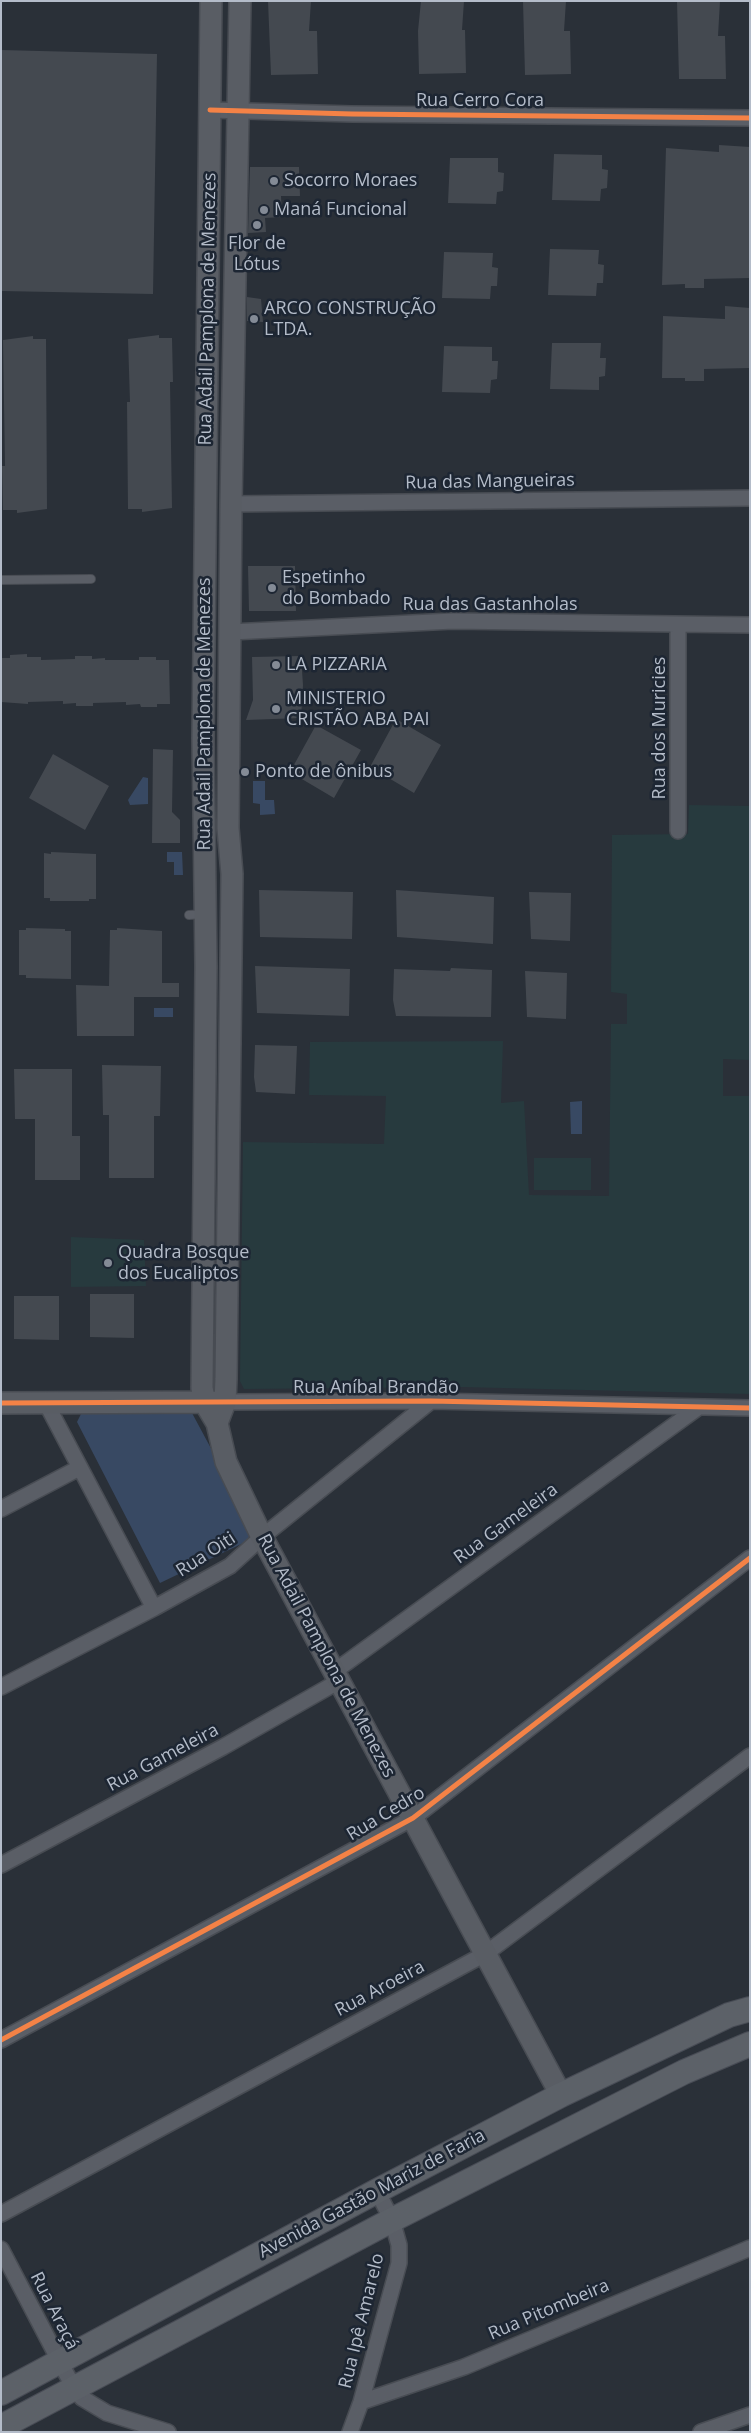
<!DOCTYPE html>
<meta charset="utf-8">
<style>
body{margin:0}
#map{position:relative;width:751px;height:2433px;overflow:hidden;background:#2a3038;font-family:"Open Sans",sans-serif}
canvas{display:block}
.frame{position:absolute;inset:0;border:2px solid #b4bcc9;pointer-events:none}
</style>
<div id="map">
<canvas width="751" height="2433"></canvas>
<div class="frame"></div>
</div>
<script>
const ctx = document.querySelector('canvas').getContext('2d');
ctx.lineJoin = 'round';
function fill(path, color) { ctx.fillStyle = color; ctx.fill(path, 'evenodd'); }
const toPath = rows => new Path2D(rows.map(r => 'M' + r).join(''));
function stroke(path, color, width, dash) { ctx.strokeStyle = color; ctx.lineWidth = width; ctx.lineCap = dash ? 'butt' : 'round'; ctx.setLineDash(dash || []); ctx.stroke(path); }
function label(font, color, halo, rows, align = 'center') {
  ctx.font = font + ' "Open Sans",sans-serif'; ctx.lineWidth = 5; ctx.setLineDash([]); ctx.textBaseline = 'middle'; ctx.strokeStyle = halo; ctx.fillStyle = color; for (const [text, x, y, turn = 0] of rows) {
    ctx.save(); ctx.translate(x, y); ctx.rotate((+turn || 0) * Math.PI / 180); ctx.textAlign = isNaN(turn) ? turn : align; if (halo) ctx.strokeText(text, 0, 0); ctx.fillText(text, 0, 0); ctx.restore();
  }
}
const green = toPath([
 [689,805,750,806,750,1060,723,1059,723,1096,750,1096,750,1394,461,1387,244,1389,240,1381,243,1142,384,1144,386,1096,309,1095,310,1042,503,1041,501,1103,524,1101,529,1195,609,1196,611,1024,627,1024,627,994,611,992,612,835,688,834],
 [534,1158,591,1158,591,1190,534,1190],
 [71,1237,144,1240,146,1286,71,1287]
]);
const water = toPath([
 [143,777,148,778,148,804,130,805,128,800],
 [253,781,265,781,265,800,274,800,275,814,260,815,260,804,253,803],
 [167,852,182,852,183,875,174,875,174,862,167,862],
 [154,1008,173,1008,173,1017,154,1017],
 [582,1101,582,1134,571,1134,570,1102],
 [192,1413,258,1536,160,1583,77,1422,81,1414]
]);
const building = toPath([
 [268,1,311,1,309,31,317,31,318,74,271,75],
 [421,1,464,1,462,30,465,30,466,73,419,74,418,31],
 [523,1,566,1,564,31,570,31,571,74,525,75],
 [677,1,720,1,718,36,725,36,726,79,679,79],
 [1,50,157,54,153,294,1,291],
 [719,145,750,147,750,278,704,279,704,288,685,288,685,284,662,285,666,148,719,152],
 [554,154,602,155,602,169,608,170,607,188,601,189,600,201,552,200],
 [450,158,498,158,498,172,504,173,503,191,497,192,496,204,448,203],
 [250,167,299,167,300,196,281,196,282,217,265,218,266,232,248,233],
 [550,249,599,250,598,264,604,265,603,283,597,283,596,296,548,295],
 [444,252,493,253,492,267,498,268,497,286,491,286,490,299,442,298],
 [247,297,261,299,263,322,247,321],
 [725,306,750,308,750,368,704,369,704,381,685,381,685,378,662,378,663,316,725,319],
 [159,335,159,338,172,338,173,382,170,382,172,508,142,512,142,509,128,509,127,402,130,402,128,339],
 [33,336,33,339,46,339,47,509,17,513,17,510,3,510,2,466,5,466,3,340],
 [552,343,601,343,600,358,606,358,605,376,599,377,599,390,550,389],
 [444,346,492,347,492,361,498,361,497,379,491,380,490,393,442,392],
 [248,566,295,566,296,611,249,611],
 [27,654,27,657,41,657,41,660,75,659,75,656,92,656,92,659,105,658,105,660,139,660,139,657,156,657,156,660,169,660,170,704,157,704,157,707,141,707,140,704,126,705,126,702,93,703,93,706,76,706,76,703,63,704,63,701,28,702,28,704,1,702,1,658,10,658,10,655],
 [301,656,303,685,301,718,246,720,253,700,252,657],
 [396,719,441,745,414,793,370,767],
 [316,725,361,750,334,798,290,772],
 [153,749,173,750,172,812,180,820,180,843,152,843],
 [53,754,109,786,85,830,29,798],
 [51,852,96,854,96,899,89,899,89,901,50,901,50,898,44,898,44,853,51,854],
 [259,890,353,892,352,939,260,937],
 [396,890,494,897,493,944,397,937],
 [529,892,571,893,570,941,531,939],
 [26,928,65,929,65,931,71,931,71,979,26,978,26,975,19,975,19,930,26,930],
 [117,928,162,931,162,983,179,983,179,997,134,997,134,1036,77,1036,76,985,109,986,110,930,117,930],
 [255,966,350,969,349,1016,257,1013],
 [451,968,492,970,491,1017,396,1016,393,1000,394,969,450,971],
 [525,971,567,973,566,1019,527,1017],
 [255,1045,297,1046,295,1094,256,1092,254,1077],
 [102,1065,161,1066,160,1116,154,1116,154,1178,109,1178,109,1115,103,1115],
 [14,1069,72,1069,72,1136,80,1136,80,1180,35,1180,35,1119,15,1119],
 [90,1294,134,1294,134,1338,90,1337],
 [14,1296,59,1296,59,1340,14,1339]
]);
const lane = toPath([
 [1,580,91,579],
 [189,915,204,914]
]);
const street = toPath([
 [210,110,352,114,750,118],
 [231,504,750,498],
 [231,632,453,621,750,625],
 [678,831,678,625],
 [225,1402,431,1401,750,1408],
 [46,1403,154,1608],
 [1,1509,79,1468],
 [335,1671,699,1407],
 [1,1687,154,1608,230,1566,262,1537,431,1401],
 [1,1865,223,1747,341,1680],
 [1,2040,413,1818,750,1558],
 [1,2214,485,1954,750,1756],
 [1,2249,60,2362,75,2390,82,2398,107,2413,168,2432],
 [361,2402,464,2367,750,2248],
 [350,2432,361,2402,399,2263,399,2245,392,2220,377,2191],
 [701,2432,750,2415]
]);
const secondary = toPath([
 [211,1,203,738,206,967,202,1388,205,1403,217,1423,226,1462,262,1537,561,2095],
 [1,1403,219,1402],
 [217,1423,225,1402,226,1379,232,874,228,828,231,504,240,1]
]);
const primary = toPath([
 [1,2393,377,2191,561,2095,729,2015,750,2009],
 [1,2427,392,2220,684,2072,750,2044]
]);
const cycleway = toPath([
 [210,110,352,114,750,118],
 [1,1403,431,1401,750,1408],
 [1,2040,413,1818,750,1558]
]);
const markers = [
 [274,181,5,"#848b96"],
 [264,210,5,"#848b96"],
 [257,225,5,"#848b96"],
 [254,319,5,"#848b96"],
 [272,588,5,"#848b96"],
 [276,665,5,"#848b96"],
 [276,709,5,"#848b96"],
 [245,772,5,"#848b96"],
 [108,1263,5,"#848b96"]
];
const streetNames = [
 ["Rua Cerro Cora",480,101],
 ["Rua Adail Pamplona de Menezes",208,309,-89],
 ["Rua das Mangueiras",490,482,-1],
 ["Rua das Gastanholas",490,605],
 ["Rua Adail Pamplona de Menezes",205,714,-90],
 ["Rua dos Muricies",660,728,-90],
 ["Rua Aníbal Brandão",376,1388],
 ["Rua Gameleira",506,1524,-36],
 ["Rua Oiti",206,1555,-33],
 ["Rua Adail Pamplona de Menezes",326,1656,62],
 ["Rua Gameleira",163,1758,-28],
 ["Rua Cedro",386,1814,-31],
 ["Rua Aroeira",380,1989,-28],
 ["Avenida Gastão Mariz de Faria",372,2194,-28],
 ["Rua Pitombeira",549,2310,-23],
 ["Rua Araçá",54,2311,63],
 ["Rua Ipê Amarelo",362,2321,-76]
];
const poiNames = [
 ["Socorro Moraes",284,181],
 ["Maná Funcional",274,210],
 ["Flor de",257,244,"center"],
 ["Lótus",257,265,"center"],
 ["ARCO CONSTRUÇÃO",264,309],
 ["LTDA.",264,330],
 ["Espetinho",282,578],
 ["do Bombado",282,599],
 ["LA PIZZARIA",286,665],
 ["MINISTERIO",286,699],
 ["CRISTÃO ABA PAI",286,720],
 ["Ponto de ônibus",255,772],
 ["Quadra Bosque",118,1253],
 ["dos Eucaliptos",118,1274]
];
fill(green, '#273a3e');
fill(water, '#384963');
fill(building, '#444950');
stroke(lane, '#484c53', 10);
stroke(street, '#484c53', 18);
stroke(secondary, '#484c53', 24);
stroke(primary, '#484c55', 26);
stroke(lane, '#5a5e66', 8);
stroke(street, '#5a5e66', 15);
stroke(secondary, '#595d64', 21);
stroke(primary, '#5c6168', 24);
stroke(cycleway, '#f48246', 5);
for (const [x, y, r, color] of markers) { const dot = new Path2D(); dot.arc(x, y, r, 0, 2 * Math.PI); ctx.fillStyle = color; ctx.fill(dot); stroke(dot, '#1d2633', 2); }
label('18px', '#b4bcc9', '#1d2633', streetNames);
label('18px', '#b4bcc9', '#1d2633', poiNames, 'left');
</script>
